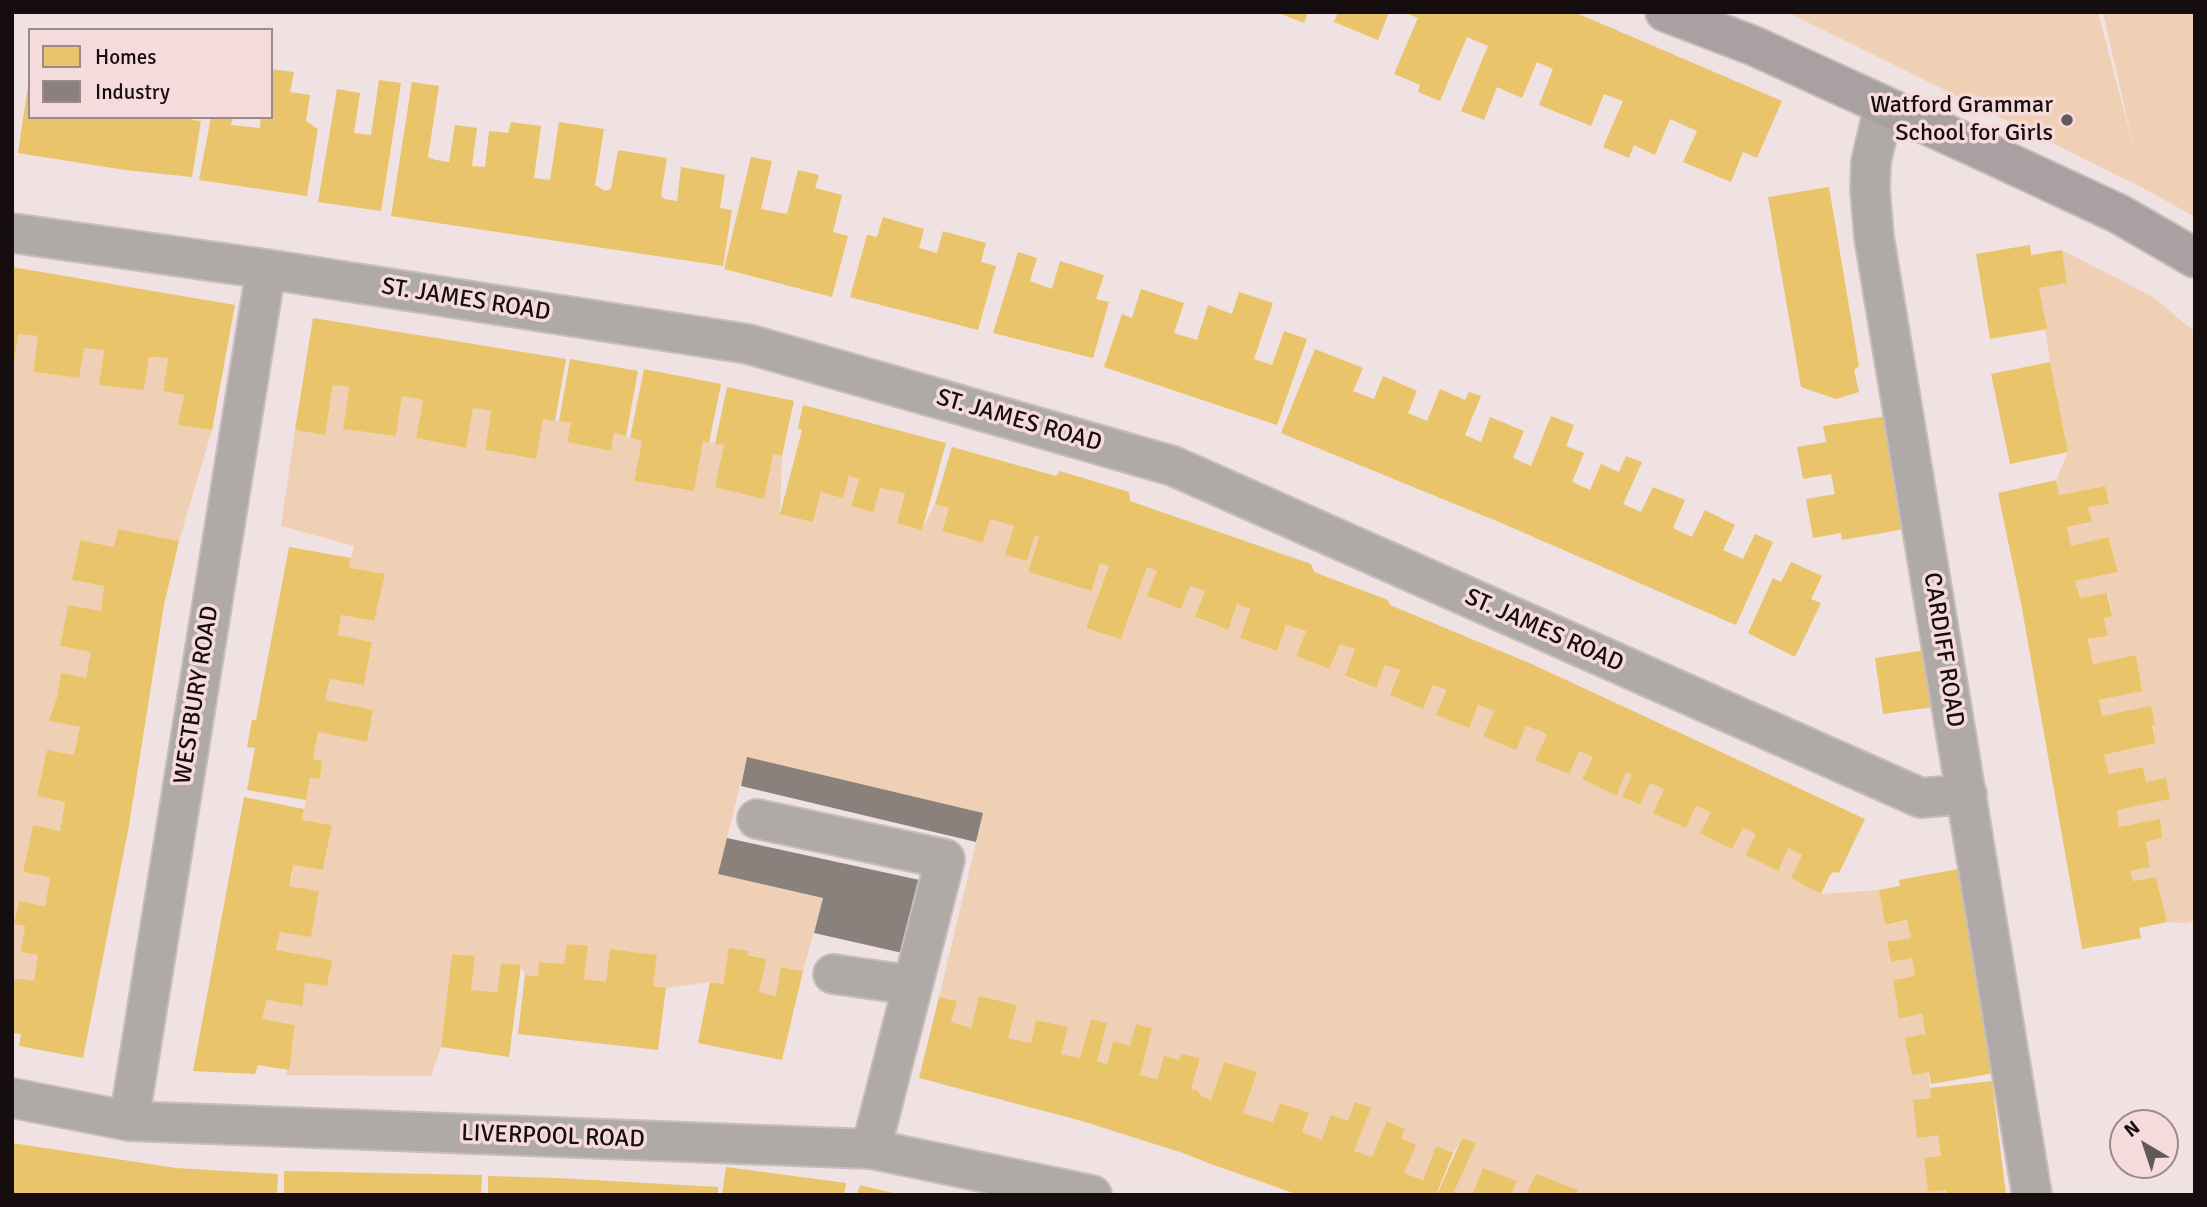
<!DOCTYPE html>
<style>
body{margin:0}
#map{position:relative;width:2207px;height:1207px;overflow:hidden;background:#f0e1e2;font-family:Signika,sans-serif}
canvas{display:block}
.frame{position:absolute;inset:0;border:14px solid #160e0e;pointer-events:none}
.legend{position:absolute;left:28px;top:28px;width:245px;height:91px;box-sizing:border-box;background:#f6dbdc;border:2px solid #9c898a;margin:0;padding:9px 12px;list-style:none;font-size:21px;color:#160e0e}
.legend li{display:flex;align-items:center;gap:14px;height:35px}
.legend b{width:35px;border:2px solid #9c898a}
.north{position:absolute;left:2109px;top:1109px;width:70px;height:70px;box-sizing:border-box;background:#f6dbdc;border:2px solid #9c898a;border-radius:50%;rotate:321deg;font-size:19px;font-weight:700;line-height:28px;text-align:center;color:#160e0e}
.north::after{content:'';display:block;margin:auto;width:24px;height:32px;background:#625858;clip-path:polygon(50% 0,100% 100%,50% 72%,0 100%)}
</style>
<div id="map">
<canvas width="2207" height="1207"></canvas>
<div class="frame"></div>
<ul class="legend">
<li><b style="height:19px;background:#e9c46a"></b>Homes</li>
<li><b style="height:19px;background:#8a817c"></b>Industry</li>
</ul>
<div class="north">N</div>
</div>
<script>
const ctx = document.querySelector('canvas').getContext('2d');
ctx.lineJoin = 'round';
function fill(path, color) { ctx.fillStyle = color; ctx.fill(path, 'evenodd'); }
const toPath = rows => new Path2D(rows.map(r => 'M' + r).join(''));
function stroke(path, color, width, dash) { ctx.strokeStyle = color; ctx.lineWidth = width; ctx.lineCap = dash ? 'butt' : 'round'; ctx.setLineDash(dash || []); ctx.stroke(path); }
function label(font, color, halo, rows, align = 'center') {
  ctx.font = font + ' Signika,sans-serif'; ctx.lineWidth = 7; ctx.setLineDash([]); ctx.textBaseline = 'middle'; ctx.strokeStyle = halo; ctx.fillStyle = color; for (const [text, x, y, turn = 0] of rows) {
    ctx.save(); ctx.translate(x, y); ctx.rotate((+turn || 0) * Math.PI / 180); ctx.textAlign = isNaN(turn) ? turn : align; if (halo) ctx.strokeText(text, 0, 0); ctx.fillText(text, 0, 0); ctx.restore();
  }
}
const green = toPath([
 [1787,12,2098,12,2134,149,2103,12,2195,12,2195,217,2143,188],
 [2062,250,2153,297,2195,332,2195,921,2186,923,2167,922,2156,877,2133,881,2131,877,2130,871,2150,867,2146,842,2162,838,2160,820,2119,827,2117,810,2170,798,2166,778,2146,782,2143,767,2109,774,2104,755,2156,743,2151,707,2102,716,2099,700,2142,691,2136,655,2093,664,2088,639,2108,636,2104,618,2112,615,2108,593,2080,598,2075,581,2118,572,2108,538,2071,546,2067,527,2091,523,2088,507,2108,503,2104,486,2059,495,2056,480,2068,452,2050,362,2039,288,2067,283],
 [18,334,38,336,33,372,79,378,84,348,104,350,100,385,144,390,149,357,168,358,163,391,184,395,179,425,212,430,179,541,119,529,114,547,80,540,72,580,104,586,101,611,68,605,60,646,91,652,89,661,86,678,61,673,57,697,50,721,80,727,74,755,47,751,37,796,65,802,60,831,33,826,23,872,50,877,45,906,19,901,14,924,25,926,21,952,38,955,34,981,15,978,12,993,12,367],
 [333,385,349,387,343,429,396,436,402,396,423,400,416,438,465,448,473,408,491,411,485,450,535,459,543,419,571,423,567,442,611,451,614,433,642,441,634,481,693,491,703,441,724,445,716,487,763,498,773,454,782,456,780,513,813,522,821,492,843,497,849,476,859,479,851,505,874,511,880,488,905,493,897,523,922,529,935,504,949,508,942,531,962,538,983,543,990,519,1014,526,1006,555,1027,561,1035,535,1039,537,1028,572,1090,591,1100,563,1109,566,1086,627,1121,639,1147,567,1157,571,1148,596,1181,609,1190,586,1205,591,1196,618,1227,630,1237,604,1250,609,1240,638,1277,651,1286,625,1306,631,1296,656,1329,669,1340,644,1355,649,1345,677,1375,688,1385,665,1400,670,1391,696,1423,709,1433,685,1447,690,1468,728,1478,705,1494,711,1483,736,1515,749,1526,726,1540,731,1593,757,1582,779,1616,796,1626,773,1632,775,1622,797,1639,805,1650,783,1664,790,1654,813,1686,828,1696,806,1711,812,1701,833,1732,849,1743,828,1756,834,1778,870,1788,848,1802,855,1791,878,1821,894,1879,890,1885,925,1907,921,1911,938,1887,943,1891,962,1912,958,1915,976,1893,980,1896,999,1899,1017,1922,1014,1931,1098,1913,1101,1917,1137,1938,1135,1941,1156,1924,1158,1928,1192,1946,1190,1947,1195,1511,1195,1517,1181,1483,1169,1472,1195,1461,1195,1454,1192,1476,1143,1462,1138,1453,1153,1436,1146,1423,1180,1404,1173,1415,1145,1401,1138,1405,1129,1388,1121,1372,1157,1354,1151,1370,1108,1322,1140,1302,1132,1309,1114,1273,1122,1243,1113,1224,1062,1211,1100,1201,1096,1191,1089,1199,1058,1182,1054,1179,1060,1164,1056,1157,1079,1140,1075,1152,1028,1136,1024,1130,1046,1113,1041,1107,1064,1097,1061,1106,1023,1091,1019,1080,1058,1061,1054,1067,1027,1037,1020,1031,1043,1008,1038,1016,1005,979,996,971,1028,951,1022,957,1001,939,997,983,814,747,758,718,874,823,898,803,971,782,967,776,996,759,992,765,959,729,949,723,984,710,982,666,988,653,986,657,955,611,949,606,982,584,979,588,947,567,944,564,964,540,962,538,976,525,975,520,965,501,963,497,992,471,990,474,957,452,954,441,1047,431,1076,286,1075,293,1044,295,1025,262,1019,267,1000,301,1006,305,983,327,986,331,960,276,950,280,932,311,936,319,891,290,886,294,865,323,870,328,849,332,825,302,820,310,778,320,779,322,762,313,759,318,732,367,742,373,710,325,700,330,679,364,685,372,642,338,635,341,615,374,621,378,599,349,568,354,546,281,526,295,430,325,435]
]);
const homes = toPath([
 [1276,12,1308,12,1304,23],
 [1338,12,1389,12,1378,40,1334,22],
 [1403,12,1574,12,1782,101,1757,158,1743,152,1731,182,1683,162,1697,131,1670,119,1655,155,1634,145,1629,158,1603,147,1623,101,1604,94,1591,126,1539,105,1553,69,1537,62,1522,98,1497,87,1484,120,1461,111,1488,46,1467,37,1440,101,1418,92,1420,85,1394,74,1418,18],
 [271,69,294,72,290,92,310,95,306,121,318,129,307,196,199,180,211,117,233,117,231,125,260,128,261,117,271,117],
 [379,80,401,83,381,211,318,202,337,89,360,93,354,133,371,135],
 [412,82,439,86,428,157,436,160,449,162,455,125,477,128,472,166,485,167,489,131,508,133,511,122,541,126,534,178,550,180,559,122,604,129,595,185,605,191,611,189,618,150,667,158,661,195,664,199,677,201,681,167,725,175,720,208,732,210,723,266,391,216],
 [28,85,30,117,192,117,192,120,201,121,192,177,125,170,18,153],
 [751,157,772,161,761,209,787,214,798,170,819,175,815,188,842,195,833,232,848,236,832,297,724,269],
 [1829,187,1859,366,1854,370,1859,392,1836,399,1801,387,1768,197],
 [883,217,924,229,919,248,937,253,943,231,986,243,981,262,996,266,978,330,850,297,867,235,877,237],
 [2030,245,2031,255,2062,250,2067,283,2039,288,2047,329,1990,339,1976,254],
 [1018,252,1037,258,1030,281,1052,289,1060,261,1104,275,1096,299,1109,302,1093,358,993,333],
 [12,267,235,305,212,430,178,425,184,395,163,391,168,358,149,357,144,390,99,385,104,350,84,348,79,378,33,372,38,336,18,334,14,361,12,361],
 [1141,289,1184,303,1174,333,1197,340,1208,305,1232,314,1239,292,1273,303,1254,359,1272,365,1284,331,1307,339,1277,425,1104,367,1122,314,1132,318],
 [313,318,566,359,555,421,543,419,536,459,485,450,491,411,473,408,466,448,416,438,423,400,402,396,396,436,343,429,349,387,333,385,325,435,295,430],
 [1315,349,1363,368,1353,391,1374,399,1383,376,1417,391,1408,413,1427,421,1440,389,1465,400,1469,392,1481,396,1465,435,1481,442,1490,417,1524,431,1513,458,1531,466,1551,416,1574,425,1566,446,1584,453,1572,482,1590,490,1601,464,1619,472,1626,456,1642,462,1623,504,1641,512,1653,487,1685,500,1673,528,1692,537,1705,510,1735,525,1723,550,1743,559,1755,534,1773,542,1736,625,1499,522,1281,433],
 [570,359,638,371,626,436,614,433,611,451,567,442,571,423,559,421],
 [2050,362,2068,452,2010,464,1991,374],
 [644,369,721,384,709,443,703,441,694,491,634,481,642,441,630,438],
 [727,387,794,401,782,456,773,454,764,499,715,487,724,445,715,444],
 [803,405,946,443,922,530,897,523,905,493,880,488,874,512,851,506,859,479,849,476,843,498,821,492,813,522,780,514,802,430,798,428],
 [1887,416,1905,529,1842,540,1841,533,1813,538,1806,499,1835,494,1831,474,1803,479,1797,447,1826,442,1823,426],
 [952,447,1056,476,1060,471,1129,492,1130,501,1311,564,1314,572,1388,600,1390,605,1534,665,1865,819,1839,873,1833,872,1830,875,1821,894,1791,878,1802,855,1788,848,1778,871,1746,855,1756,834,1743,828,1732,849,1700,833,1711,812,1696,806,1686,828,1653,813,1664,790,1657,786,1650,783,1640,805,1622,797,1632,775,1626,773,1616,796,1582,779,1593,757,1579,751,1569,774,1535,760,1547,735,1540,731,1526,726,1516,750,1483,736,1494,711,1478,705,1469,728,1436,715,1447,690,1433,685,1423,709,1390,695,1400,670,1385,665,1376,688,1345,676,1355,649,1340,644,1329,669,1296,656,1306,631,1286,625,1277,651,1240,638,1250,609,1237,604,1228,630,1195,617,1205,591,1190,586,1181,609,1147,596,1157,571,1147,567,1121,639,1086,628,1109,566,1100,563,1091,591,1028,572,1039,537,1035,535,1027,561,1005,555,1014,526,990,519,983,543,942,531,949,508,935,504],
 [2056,480,2059,495,2105,486,2109,504,2088,507,2092,522,2067,527,2071,546,2108,537,2118,572,2075,581,2080,598,2107,593,2112,616,2104,618,2108,636,2088,639,2093,664,2136,655,2142,691,2099,700,2102,716,2151,706,2155,727,2152,724,2156,743,2104,755,2109,774,2143,767,2146,782,2166,778,2170,799,2117,810,2119,827,2160,819,2162,838,2146,842,2150,867,2130,871,2133,881,2156,877,2167,922,2139,928,2141,938,2082,949,2021,603,1998,493],
 [118,529,179,541,164,605,128,831,83,1058,19,1046,21,1034,12,1033,12,993,15,978,34,981,38,955,21,952,25,926,14,924,19,901,45,906,50,877,23,872,33,825,60,831,65,802,37,796,47,750,74,755,80,727,49,721,57,697,61,673,86,678,89,661,91,652,60,646,68,605,101,611,104,586,72,580,80,540,114,547],
 [289,547,351,558,349,568,385,574,374,621,341,615,340,623,338,635,372,642,364,685,330,679,325,700,373,710,367,742,318,732,313,759,322,761,320,779,310,778,306,800,247,790,255,748,247,747,252,720,256,720],
 [1791,562,1822,576,1811,599,1821,603,1795,657,1748,633,1773,578,1781,582],
 [1925,650,1934,707,1883,714,1875,658],
 [244,797,304,809,302,820,332,825,323,870,294,865,291,876,290,886,319,891,311,937,280,932,276,950,332,960,327,986,305,983,302,1006,267,1000,262,1019,295,1025,289,1070,258,1065,255,1074,193,1071],
 [1958,869,1995,1073,1931,1084,1929,1072,1912,1075,1905,1038,1925,1034,1922,1014,1899,1018,1893,980,1915,976,1912,958,1891,962,1887,942,1911,938,1907,920,1885,925,1879,890,1900,886,1899,880],
 [567,944,588,946,584,979,606,982,610,949,657,955,653,986,666,988,658,1050,518,1034,525,975,538,976,539,962,564,964],
 [729,948,748,951,748,955,766,959,759,992,776,996,781,967,803,971,782,1060,698,1043,710,982,723,984],
 [452,954,475,956,471,990,497,992,501,963,521,965,509,1057,441,1047],
 [979,996,1017,1005,1008,1038,1031,1043,1036,1020,1068,1027,1061,1054,1080,1058,1091,1019,1107,1023,1097,1061,1107,1064,1113,1041,1130,1046,1136,1024,1152,1028,1140,1075,1157,1079,1164,1056,1179,1060,1182,1054,1200,1058,1191,1089,1198,1091,1201,1096,1211,1100,1224,1062,1257,1072,1243,1113,1273,1122,1280,1103,1309,1113,1302,1132,1322,1140,1331,1115,1348,1121,1355,1102,1371,1108,1354,1151,1372,1157,1387,1121,1405,1129,1401,1138,1416,1145,1404,1173,1423,1180,1436,1146,1453,1153,1436,1195,1299,1195,1208,1163,1183,1153,1082,1121,919,1078,939,997,957,1001,951,1022,971,1028],
 [1992,1081,2006,1195,1947,1195,1946,1190,1928,1192,1924,1158,1941,1156,1938,1135,1917,1138,1913,1100,1931,1098,1930,1088],
 [1462,1138,1476,1143,1454,1192,1461,1195,1437,1195],
 [12,1143,176,1168,278,1174,277,1195,12,1195],
 [726,1167,846,1183,844,1195,722,1195],
 [1483,1168,1517,1181,1511,1195,1472,1195],
 [284,1171,482,1175,481,1195,284,1195],
 [1536,1174,1578,1190,1576,1195,1526,1195],
 [488,1176,557,1178,718,1187,718,1195,488,1195],
 [860,1185,897,1194,897,1195,857,1195]
]);
const industry = toPath([
 [747,757,983,813,976,842,741,786],
 [727,838,924,881,907,954,814,933,823,898,718,874]
]);
const minor = toPath([
 [1884,106,1871,162,1870,189,1874,237,2032,1195],
 [12,233,266,269,748,344,1173,466,1921,798,1967,794],
 [757,819,945,859,871,1149],
 [833,974,911,985],
 [12,1098,129,1121,871,1149,1092,1195],
 [129,1121,266,269]
]);
const major = toPath([
 [1665,12,1754,46,1988,153,2119,214,2195,258]
]);
const markers = [
 [2067,120,7,"#625858"]
];
const poiNames = [
 ["Watford Grammar",2053,106],
 ["School for Girls",2053,134]
];
const streetNames = [
 ["ST. JAMES ROAD",466,300,9],
 ["ST. JAMES ROAD",1019,421,16],
 ["ST. JAMES ROAD",1544,631,24],
 ["CARDIFF ROAD",1943,650,81],
 ["WESTBURY ROAD",197,695,-81],
 ["LIVERPOOL ROAD",553,1137,2]
];
fill(green, '#efd0b5');
fill(homes, '#e9c46a');
fill(industry, '#8a817c');
stroke(minor, '#c7bdbd', 42);
stroke(major, '#c7bdbd', 42);
stroke(minor, '#afa9a8', 38);
stroke(major, '#a9a1a1', 38);
for (const [x, y, r, color] of markers) { const dot = new Path2D(); dot.arc(x, y, r, 0, 2 * Math.PI); ctx.fillStyle = color; ctx.fill(dot); stroke(dot, '#f6dbdc', 2.5); }
label('24px', '#160e0e', '#f6dbdc', poiNames, 'right');
label('24px', '#160e0e', '#f6dbdc', streetNames);
</script>
